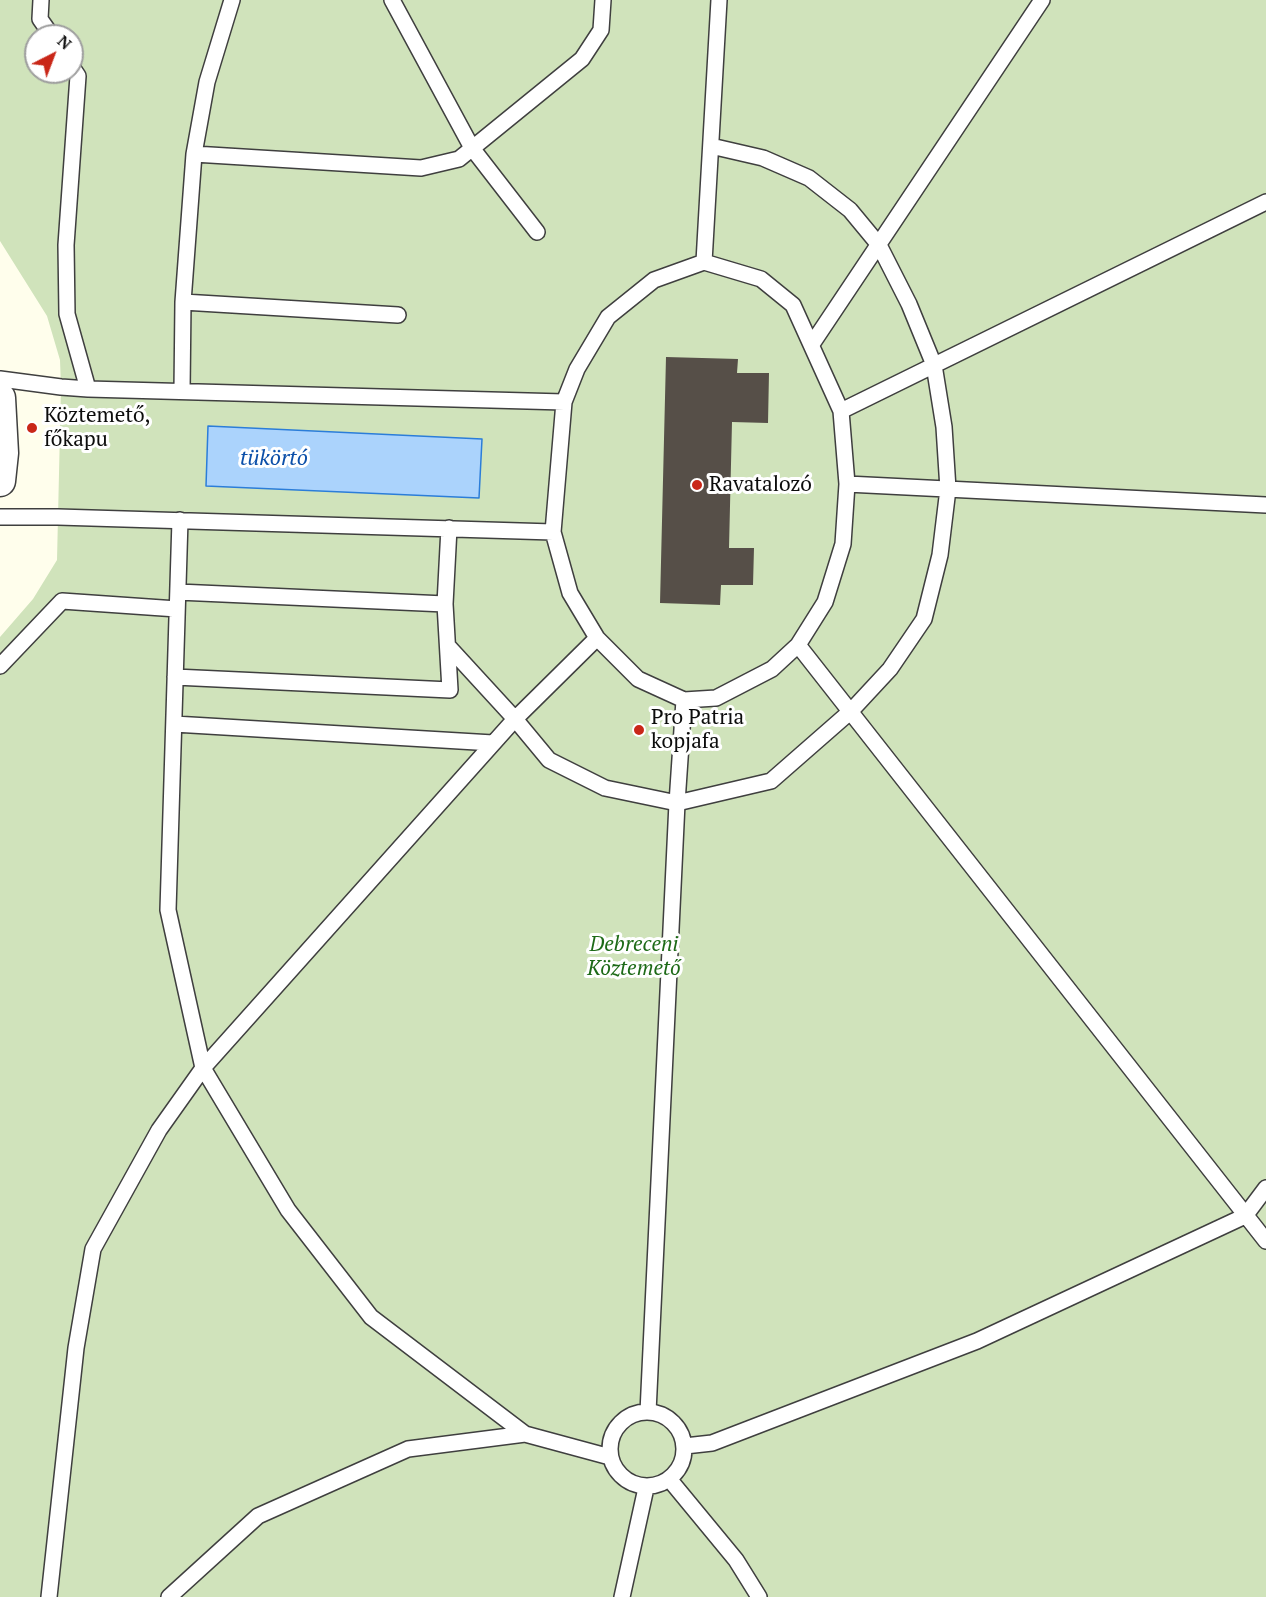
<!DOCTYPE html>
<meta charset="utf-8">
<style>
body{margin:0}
#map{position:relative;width:1266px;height:1597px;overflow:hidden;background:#fffeec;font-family:"PT Serif",serif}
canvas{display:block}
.north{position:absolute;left:24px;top:24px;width:60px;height:60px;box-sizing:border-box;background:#fff;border:2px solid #9e9e9e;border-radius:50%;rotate:42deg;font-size:16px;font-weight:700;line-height:24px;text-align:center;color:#0c0c0c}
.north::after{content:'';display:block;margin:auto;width:21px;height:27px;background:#c92718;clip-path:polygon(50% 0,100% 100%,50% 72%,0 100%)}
</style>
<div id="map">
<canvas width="1266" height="1597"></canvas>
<div class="north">N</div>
</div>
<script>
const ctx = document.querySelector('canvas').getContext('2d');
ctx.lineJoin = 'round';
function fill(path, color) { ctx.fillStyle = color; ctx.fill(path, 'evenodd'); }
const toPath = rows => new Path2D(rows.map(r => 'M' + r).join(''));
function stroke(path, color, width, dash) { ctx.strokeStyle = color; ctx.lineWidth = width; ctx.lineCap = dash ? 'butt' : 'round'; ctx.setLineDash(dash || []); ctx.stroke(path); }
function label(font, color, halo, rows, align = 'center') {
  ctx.font = font + ' "PT Serif",serif'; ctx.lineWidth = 6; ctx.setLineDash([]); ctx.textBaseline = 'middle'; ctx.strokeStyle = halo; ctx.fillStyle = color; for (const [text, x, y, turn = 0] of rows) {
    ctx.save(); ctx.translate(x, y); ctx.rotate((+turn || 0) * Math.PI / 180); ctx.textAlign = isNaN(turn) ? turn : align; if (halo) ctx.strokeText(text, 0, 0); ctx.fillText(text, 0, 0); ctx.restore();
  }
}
const cemetery = toPath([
 [0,0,1266,0,1266,1597,0,1597,0,637,33,599,57,560,61,387,60,360,47,316,0,241],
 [36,36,72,36,72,72,36,72]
]);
const water = toPath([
 [208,426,482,439,479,498,206,486,208,426]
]);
const building = toPath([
 [666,357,738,359,737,373,769,373,768,423,732,422,729,548,754,548,753,585,721,585,720,605,660,603]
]);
const service = toPath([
 [41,0,40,19,52,36],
 [232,0,207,82,194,154,183,302,398,315],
 [392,0,472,148,537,232],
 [72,67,78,76,66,245,67,314,88,389],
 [194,154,421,168,459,159,582,59,601,30,603,0],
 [704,262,761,279,793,305,841,411,847,484,843,544,825,602,798,645,772,669,716,698,684,700,638,679,597,638,570,593,553,532,564,402,577,369,608,317,654,280,704,262],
 [704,262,719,0],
 [812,344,1042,0],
 [0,379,61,387,88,389,564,402],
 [182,391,183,302],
 [841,411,1266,202],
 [847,484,1266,505],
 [0,517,58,517,553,532],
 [180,520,168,910,203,1068,288,1210,371,1317,525,1434,610,1457],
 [445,604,449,528],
 [597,638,515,719,549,760,605,788,677,803,771,781,851,711,890,669,924,619,940,555,948,489,944,427,934,365,909,304,879,245,850,210,809,178,763,158,711,146],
 [798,645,1266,1241],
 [0,666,62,601,177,609],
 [175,677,450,690,445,604,178,592],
 [174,724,493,743],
 '610 1449a37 37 0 1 1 74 0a37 37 0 1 1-74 0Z',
 [648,1412,677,803,684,700],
 [685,1446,712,1443,977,1341,1245,1216,1266,1188],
 [670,1480,736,1560,759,1597],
 [49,1597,76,1348,93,1249,159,1130,203,1068,515,719,448,646],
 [169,1597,258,1516,408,1449,525,1434],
 [622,1597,646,1488]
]);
const minor = toPath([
 [0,398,3,453,0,481]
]);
const markers = [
 [32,428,6,"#c92718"],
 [697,485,6,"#c92718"],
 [639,730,6,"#c92718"]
];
const poiNames = [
 ["Köztemető,",44,416],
 ["főkapu",44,440],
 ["Ravatalozó",709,485],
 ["Pro Patria",651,718],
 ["kopjafa",651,742]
];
const parkNames = [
 ["Debreceni",634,945],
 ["Köztemető",634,969]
];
const waterNames = [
 ["tükörtó",274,459]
];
fill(cemetery, '#d0e3bb');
fill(water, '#abd3fc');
stroke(water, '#2b7dd9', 1.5);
fill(building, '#564f48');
stroke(service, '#3f3f3f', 18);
stroke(minor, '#3f3f3f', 33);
stroke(service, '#fff', 15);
stroke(minor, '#fff', 30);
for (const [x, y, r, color] of markers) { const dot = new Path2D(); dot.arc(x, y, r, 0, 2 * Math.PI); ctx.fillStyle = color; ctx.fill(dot); stroke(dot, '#fff', 2); }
label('21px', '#0c0c0c', '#fff', poiNames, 'left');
label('italic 21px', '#1d6a17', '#fff', parkNames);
label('italic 22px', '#0b4fa9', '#fff', waterNames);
</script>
